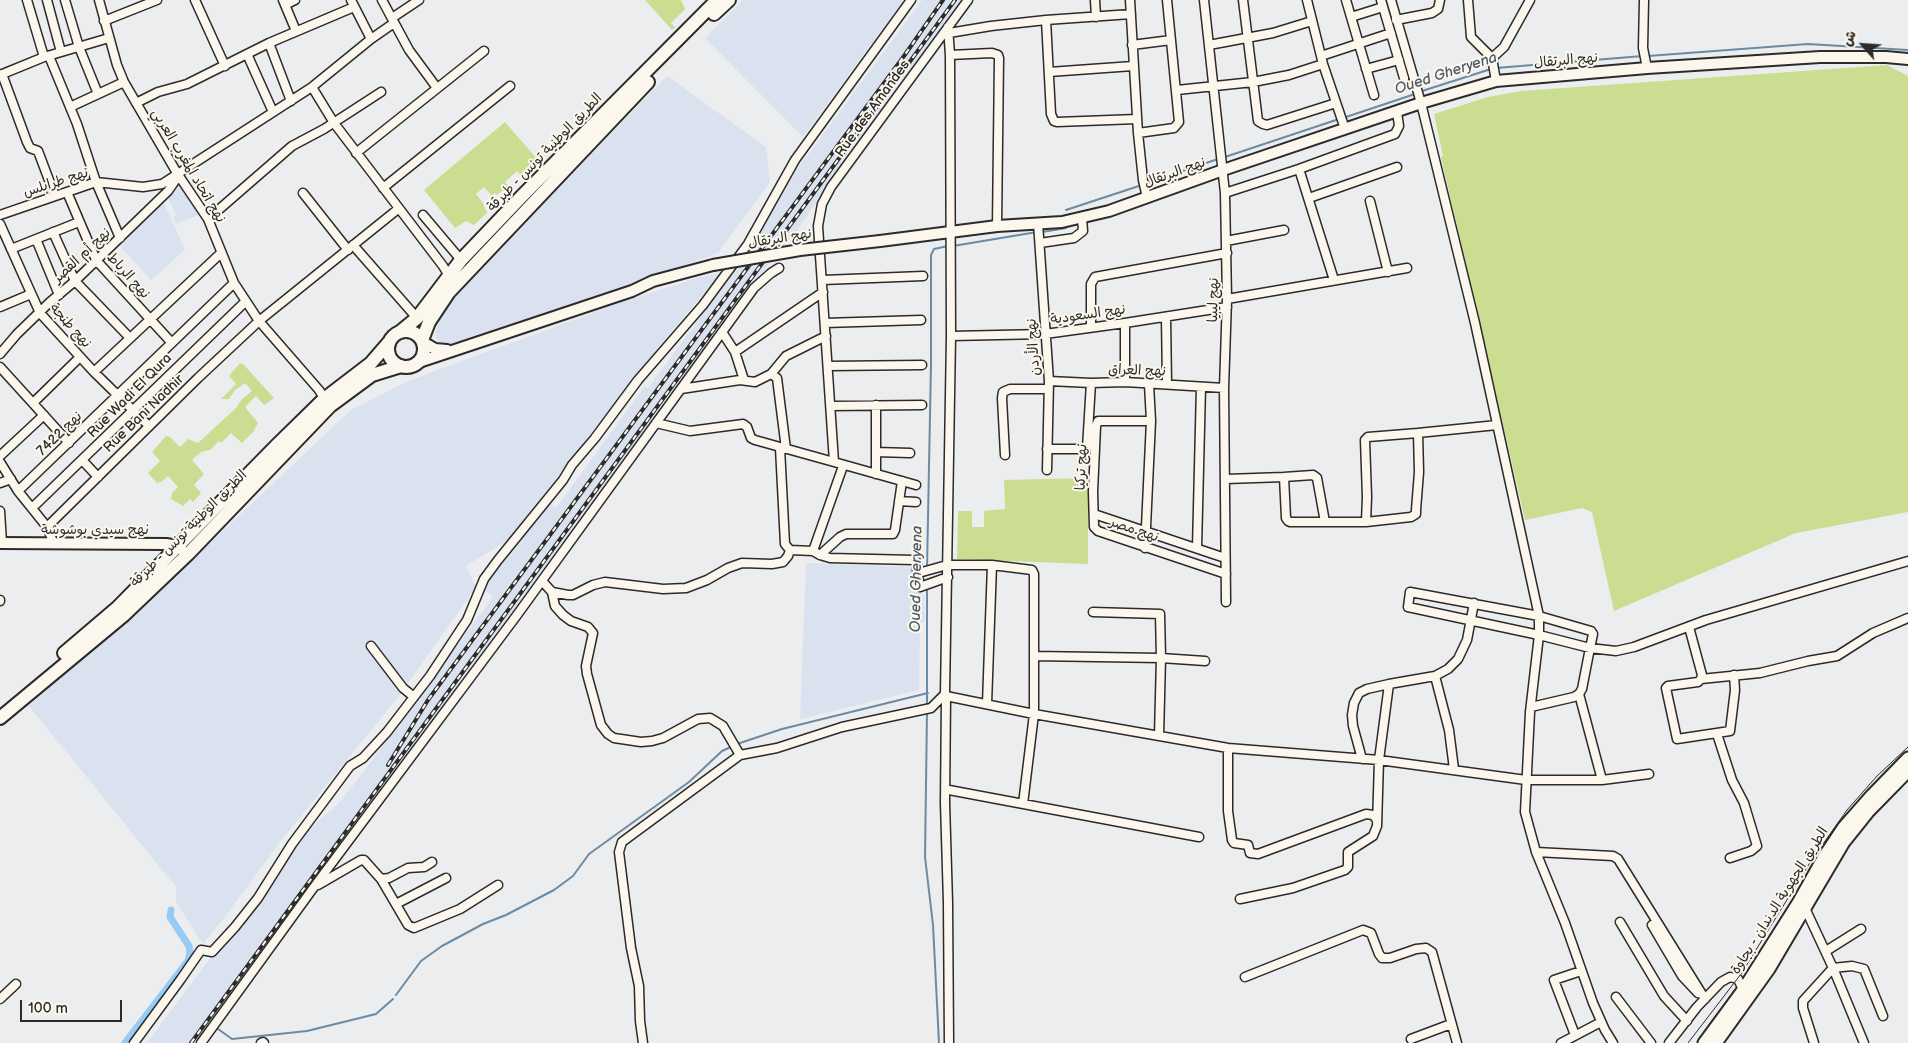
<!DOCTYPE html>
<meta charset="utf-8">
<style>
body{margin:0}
#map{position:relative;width:1908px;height:1043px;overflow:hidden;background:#ecedee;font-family:"Balsamiq Sans","Playpen Sans Arabic",sans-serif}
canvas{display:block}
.north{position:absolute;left:1838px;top:20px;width:50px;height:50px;-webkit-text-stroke:4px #fbf7ec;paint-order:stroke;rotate:296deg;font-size:14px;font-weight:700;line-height:20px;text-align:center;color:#2b2b2b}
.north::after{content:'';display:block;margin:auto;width:18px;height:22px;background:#2b2b2b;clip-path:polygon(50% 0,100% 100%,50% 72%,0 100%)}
.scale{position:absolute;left:20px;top:1000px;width:102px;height:22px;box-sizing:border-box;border:2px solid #2b2b2b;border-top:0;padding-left:6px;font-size:15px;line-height:18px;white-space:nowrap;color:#2b2b2b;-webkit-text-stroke:4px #fbf7ec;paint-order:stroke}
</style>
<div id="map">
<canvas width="1908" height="1043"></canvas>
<div class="north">ش</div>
<div class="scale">100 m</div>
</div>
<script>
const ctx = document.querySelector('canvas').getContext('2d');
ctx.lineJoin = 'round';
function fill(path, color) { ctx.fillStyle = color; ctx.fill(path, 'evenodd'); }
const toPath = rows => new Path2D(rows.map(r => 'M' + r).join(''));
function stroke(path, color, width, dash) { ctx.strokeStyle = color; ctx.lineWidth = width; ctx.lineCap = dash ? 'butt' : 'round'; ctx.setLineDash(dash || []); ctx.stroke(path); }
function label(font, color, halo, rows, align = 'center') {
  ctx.font = font + ' "Balsamiq Sans","Playpen Sans Arabic",sans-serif'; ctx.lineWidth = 4; ctx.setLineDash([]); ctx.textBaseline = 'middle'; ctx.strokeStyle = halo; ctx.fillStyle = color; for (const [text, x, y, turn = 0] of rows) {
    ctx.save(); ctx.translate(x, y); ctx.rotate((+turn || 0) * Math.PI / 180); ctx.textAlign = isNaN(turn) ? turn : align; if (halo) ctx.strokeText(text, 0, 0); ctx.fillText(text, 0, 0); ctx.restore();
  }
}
const built = toPath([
 [743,0,904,0,803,137,705,38],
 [922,0,964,0,940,30,850,154,798,229,755,281,196,1043,147,1043,300,837,338,804,355,783,493,597,482,588,547,502,556,508,645,386,648,388,750,250,796,171],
 [667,76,766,147,770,182,718,253,571,306,443,346,435,337,438,315,473,276],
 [179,182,199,215,176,224,173,218,176,215,167,196,176,190,173,186],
 [163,201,185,250,151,280,118,244],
 [721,273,651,356,509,539,466,566,476,587,399,696,283,838,227,914,203,944,176,902,176,887,29,706,121,620,132,633,125,623,351,410,406,382,435,371,625,301,697,278],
 [806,563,914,567,914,577,917,587,924,596,925,621,920,623,919,690,800,719]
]);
const green = toPath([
 [645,0,681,0,685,9,671,23,675,27,672,30],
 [1887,65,1908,76,1908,512,1796,533,1614,611,1592,512,1582,508,1525,520,1441,157,1443,156,1434,114,1488,97,1521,91],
 [505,122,544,167,528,183,517,171,505,182,508,186,497,195,495,193,492,196,484,187,476,194,483,203,487,213,474,225,466,221,455,228,424,190],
 [240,363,244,365,274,398,264,405,256,396,245,407,258,423,253,432,242,443,231,433,221,443,219,441,210,450,201,452,192,460,204,474,194,485,201,493,193,502,190,499,183,506,171,499,172,493,178,487,168,476,161,482,157,483,148,473,160,461,152,452,166,436,170,437,180,447,188,439,198,443,236,408,242,399,252,391,245,383,235,390,229,399,221,399,236,384,229,376],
 [1088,478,1088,564,957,559,958,511,972,511,972,527,984,527,984,511,1005,509,1004,480]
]);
const stream = toPath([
 [1648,56,1808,44,1908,50],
 [1496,68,1643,56],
 [1419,92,1491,69],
 [1343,118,1415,94],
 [1222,158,1339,119],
 [1147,183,1218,159],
 [1066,210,1142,185],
 [1042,232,1066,228],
 [953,246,1037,232],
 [927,569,931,364,931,255,934,249,948,246],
 [927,586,927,706],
 [927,711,925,857,933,925,939,1043],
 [737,744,782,729,928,693],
 [396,995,421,961,442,946,483,924,506,915,554,890,573,876,589,854,689,782,722,751,733,746],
 [218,1029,232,1039,307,1031,376,1014,393,999]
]);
const canal = toPath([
 [125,1043,188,961,190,953,189,946,170,917,171,910]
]);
const minor = toPath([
 [27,0,44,57],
 [47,0,61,52],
 [65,0,79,47,98,94],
 [99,0,117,65,124,82,177,173,208,219,234,283,259,321,319,390,326,401],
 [195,0,225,66],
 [283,0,296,31],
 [351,0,371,39],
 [382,0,409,50,437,88],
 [1095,0,1096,17],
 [1130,0,1138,133,1143,180,1147,198],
 [1204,0,1225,193,1227,299,1224,388,1226,602],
 [1243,0,1258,121,1263,124,1267,125,1336,103],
 [1307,0,1323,64,1345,129],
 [1346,0,1374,95],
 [1381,0,1404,78],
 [1391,0,1421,103,1475,323,1539,616,1539,635,1530,712,1525,812,1536,852,1565,923,1593,1003,1605,1030,1613,1043],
 [1468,0,1471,37,1492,58,1496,81],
 [1644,0,1643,48,1647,68],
 [285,5,295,0],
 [1351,17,1383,7],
 [392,18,419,0],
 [1046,20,1051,114,1054,121,1057,122,1137,119],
 [1396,20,1432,13,1438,9,1440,0],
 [104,21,157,0],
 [948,27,950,55,951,336,945,694,946,696,945,803,948,903,949,1043],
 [949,33,991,26,1046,20,1131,14],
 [269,43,291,101],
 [1132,45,1171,40],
 [1209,45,1273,33,1312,21],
 [247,54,273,112],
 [950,55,992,53,998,55,999,58,997,226],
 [49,56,77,124,96,182,120,238],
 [1321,56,1391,33],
 [1492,58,1504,47,1530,0],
 [1366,69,1399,60],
 [1049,72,1133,66],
 [2,74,27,142,30,148,38,151,55,196],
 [0,75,44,57,109,38],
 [312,87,334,123,443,266,449,276],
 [1177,90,1253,82,1289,75,1323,64],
 [136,103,158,92,187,84,269,43,354,7],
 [70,107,124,82],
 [1138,133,1174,128,1179,122,1167,0],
 [356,153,484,51],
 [1299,169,1334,280],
 [383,188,510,86],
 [67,192,96,260,171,342],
 [303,193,348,250],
 [1225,193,1299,169,1395,134,1399,126,1397,112],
 [1309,198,1397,167],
 [1370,201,1388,272],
 [0,215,96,182,143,187,162,184,312,87,371,39,394,23],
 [423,215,461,260],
 [208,219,292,146,324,129,381,92],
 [1038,223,1049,381,1047,470],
 [0,224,40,313,94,372,149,426],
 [53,232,75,281,130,338],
 [36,239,59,295],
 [1226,241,1284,230],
 [1040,243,1074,238,1083,231,1082,218],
 [353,245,417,318],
 [11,249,79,222],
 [823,280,923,276],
 [1227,299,1407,268],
 [0,307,31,294],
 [1166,317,1167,384],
 [825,323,921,320],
 [1125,323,1125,382],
 [1091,327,1091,284,1095,277,1227,253],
 [722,332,735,352,744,380],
 [951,336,1045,334,1125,323,1227,307],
 [735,352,823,292],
 [0,354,17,334,50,302,75,281,168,191,179,175],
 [828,366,922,365],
 [0,367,69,443],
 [94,372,221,253],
 [771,374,777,378,786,449],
 [1049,381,1091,383,1125,382,1224,388],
 [681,389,740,380,755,382,771,374,786,356,826,336],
 [33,403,80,357],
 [831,406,922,405],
 [1151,421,1098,421,1096,426,1093,492,1094,527,1098,531,1226,574],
 [656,423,690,431,743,424,747,427,751,438,755,440,834,462],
 [780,448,785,544,790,550,813,551],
 [1047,449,1081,449,1087,448,1091,383],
 [876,452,910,453],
 [1005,455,1002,398,1003,392,1010,389,1048,389],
 [0,456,44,415],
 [83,461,98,477],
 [0,462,18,491,47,527,54,544],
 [843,466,813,551,820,555,830,558,914,560,917,562,917,570,922,572,947,565,992,565,1032,570,1034,574,1034,714,946,696],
 [876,474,876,405],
 [1284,477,1313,475,1317,478,1325,522],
 [1226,479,1284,477,1286,518,1288,521,1290,522,1366,522,1411,517,1416,514,1416,510,1419,472,1418,433,1497,425],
 [0,483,11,479],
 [916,485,834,462,818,226,822,204,831,187,968,0],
 [18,491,234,283],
 [899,501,916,502],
 [32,508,245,302],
 [0,511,2,543],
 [1094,514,1225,558],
 [1366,522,1367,497,1365,440,1368,437,1418,433],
 [47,527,198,378,259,321,398,209],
 [1145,548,1151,421,1149,384],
 [1197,548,1201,387],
 [820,555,840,537,846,534,893,534,895,530,902,481],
 [917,570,920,587,948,577],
 [542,581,552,592,568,595,573,595,593,585,605,582,663,589,686,588,707,580,728,568,742,563,772,564,783,562,788,556,790,550],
 [552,592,555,606,563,615,571,621,588,627,593,633,586,666,587,674,601,725,608,734,614,738,641,742,652,741,663,738,698,719,710,718,723,726,740,755],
 [0,600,0,601],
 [1689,627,1702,675,1701,679,1698,682,1668,686,1666,688,1677,739,1730,731,1735,690,1734,675],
 [371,646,403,688,414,697],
 [1034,656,1161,658,1160,614,1093,612],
 [1435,676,1449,730,1454,769],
 [1701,679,1760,673,1808,661,1837,656,1873,633,1908,618],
 [1579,694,1602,780],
 [987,704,992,565],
 [1531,707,1574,697,1579,694,1582,689,1590,648,1593,634,1591,631,1539,616,1410,592,1408,607,1539,635,1590,648,1616,651,1634,647,1706,620,1908,561],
 [1717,734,1732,780,1744,803,1757,846,1751,851,1730,858],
 [1159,736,1161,658,1205,661],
 [1228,748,1228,811,1232,840,1234,843,1248,845,1250,853,1258,854,1366,814,1373,815,1377,820],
 [1362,759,1353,726,1352,715,1354,703,1359,693,1367,689,1389,684,1435,676,1448,669,1458,659,1467,640,1474,603],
 [949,790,1199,837],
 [1023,804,1034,714,1228,748,1379,760,1526,780,1602,780,1649,774],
 [1536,852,1613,856,1618,859,1705,999],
 [381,879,389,878,408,868,424,867,432,862],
 [318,885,361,860,364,860,381,879,408,925,414,928,460,909,498,885],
 [1240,899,1293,888,1345,870,1348,867,1348,852,1373,836,1377,826,1379,760,1389,684],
 [396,904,446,878],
 [1805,908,1833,968,1864,1043],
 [1620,922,1664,996,1687,1021],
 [1652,925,1682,976,1698,993],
 [1826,951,1861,929],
 [1245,977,1363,930,1371,933,1379,954,1382,958,1390,958,1416,949,1426,948,1432,952,1457,1043],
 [1616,997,1651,1043],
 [0,999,16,984],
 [1575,1035,1554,980,1581,971],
 [1411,1039,1451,1024],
 [134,1043,181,979,201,950,212,952,235,927,258,898,292,844,350,766,363,758,387,732,430,676,467,620,484,579,498,560,563,480,572,465,595,438,638,380,703,305,748,244,795,160,911,0],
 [201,1043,314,887,517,615,754,288,771,273,779,268],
 [261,1043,263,1042,264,1043],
 [643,1043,640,1021,639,986,631,948,619,852,622,842,740,755,777,748,842,727,931,708,945,694],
 [1561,1043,1601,1022],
 [1669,1043,1697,1007,1721,982,1730,977,1738,979,1744,992],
 [1814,1043,1803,1008,1803,1001,1833,968,1852,966,1864,969,1883,1016]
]);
const tertiary = toPath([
 [880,241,997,226,1062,222,1109,211,1223,170,1421,103,1496,81,1647,68,1820,57,1886,57,1908,59],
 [423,342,435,349,447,350],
 [416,363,632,291,653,281,713,265],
 [0,543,166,544,178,546,182,550]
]);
const secondary = toPath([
 [1704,1043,1743,990,1798,903,1825,855,1843,828,1872,795,1908,758],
 [1716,1043,1769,969,1844,842,1868,812,1908,771]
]);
const primary = toPath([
 [714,14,729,0],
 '388 349a18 18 0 1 1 36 0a18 18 0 1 1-36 0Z',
 [400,332,417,318,461,260,522,196,717,0],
 [422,340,429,322,449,292,648,82],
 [64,653,118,607,276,446,324,399,371,363,390,341],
 [0,718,124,615,188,554,330,406,372,375,401,366]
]);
const tram = toPath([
 [1688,1043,1741,974,1811,861,1847,810,1877,776,1908,747]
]);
const rail = toPath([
 [388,765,428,700,904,56,943,0],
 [191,1043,955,0]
]);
const tertiaryBridge = toPath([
 [713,265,800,250,880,241]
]);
const streetNames = [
 ["نهج البرتقال",1566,61,-5],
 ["Rue des Amandes",873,109,-54],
 ["الطريق الوطنية تونس - طبرقة",545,153,-46],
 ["نهج اتحاد المغرب العربي",188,166,59],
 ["نهج البرتقال",1175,173,-20],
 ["نهج طرابلس",56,183,-18],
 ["نهج البرتقال",780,239,-9],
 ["نهج أم القصر",82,256,-43],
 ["نهج الرباط",128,276,48],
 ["نهج ليبيا",1214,300,-89],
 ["نهج السعودية",1088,315,-8],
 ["نهج طنجة",70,326,48],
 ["نهج الأردن",1034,347,-94],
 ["نهج العراق",1137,371,2],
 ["Rue Wadi El Qura",130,396,-45],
 ["Rue Bani Nadhir",144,414,-44],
 ["نهج 7422",60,434,-44],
 ["نهج تركيا",1082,467,-88],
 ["الطريق الوطنية تونس - طبرقة",189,529,-45],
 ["نهج سيدي بوشوشة",95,530],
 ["نهج مصر",1134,530,19],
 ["الطريق الجهوية الدندان - بجاوة",1780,901,-58]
];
const waterNames = [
 ["Oued Gheryena",1446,74,-18],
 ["Oued Gheryena",917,579,-89]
];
fill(built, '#dae2f0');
fill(green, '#cbdd91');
stroke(stream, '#6b8ba4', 2);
stroke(canal, '#95cbf4', 7);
stroke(minor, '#2b2b2b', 11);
stroke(tertiary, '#2b2b2b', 14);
stroke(secondary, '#2b2b2b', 15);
stroke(primary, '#2b2b2b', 16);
stroke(minor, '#fbf7ec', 8);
stroke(tertiary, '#fbf7ec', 10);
stroke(secondary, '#fbf7ec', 11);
stroke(primary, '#fbf7ec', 12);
stroke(tram, '#2b2b2b', 1);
stroke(rail, '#2b2b2b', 4);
stroke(rail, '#fbf7ec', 2, [5.5]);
stroke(tertiaryBridge, '#2b2b2b', 14, []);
stroke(tertiaryBridge, '#fbf7ec', 10);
label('14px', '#2b2b2b', '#fbf7ec', streetNames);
label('italic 15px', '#4b5b67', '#fbf7ec', waterNames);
</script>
